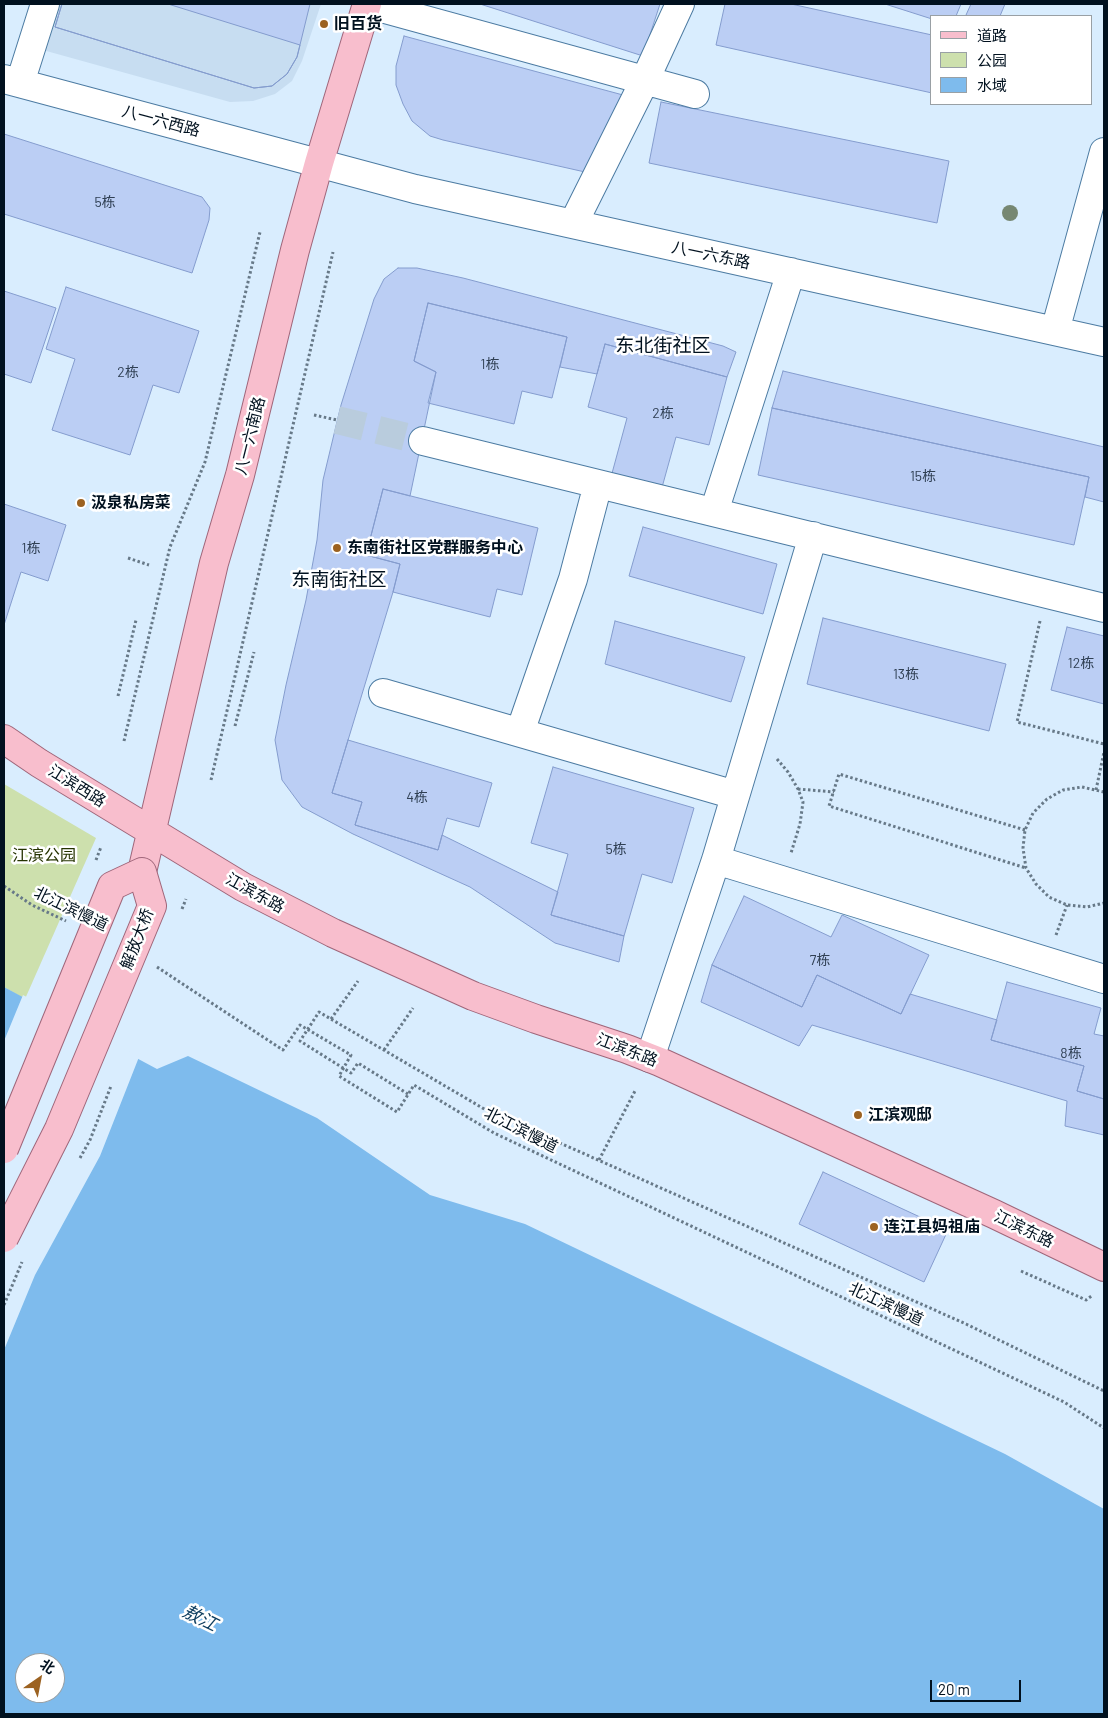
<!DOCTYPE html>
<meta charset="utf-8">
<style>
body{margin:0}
#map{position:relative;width:1108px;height:1718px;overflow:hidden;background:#d9edfe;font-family:Barlow,"Noto Sans SC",sans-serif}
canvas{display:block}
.frame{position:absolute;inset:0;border:5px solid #01111f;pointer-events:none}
.legend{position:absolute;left:930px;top:15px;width:162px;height:90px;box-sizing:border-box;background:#fff;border:1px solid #99a0a5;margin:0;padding:6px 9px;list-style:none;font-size:15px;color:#01111f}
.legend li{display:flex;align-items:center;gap:10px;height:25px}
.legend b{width:25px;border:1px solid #99a0a5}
.north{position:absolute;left:15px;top:1653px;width:50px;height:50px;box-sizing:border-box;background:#fff;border:1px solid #99a0a5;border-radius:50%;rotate:33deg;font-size:14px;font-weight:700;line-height:20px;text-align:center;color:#01111f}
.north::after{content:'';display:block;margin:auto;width:18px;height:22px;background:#9c6221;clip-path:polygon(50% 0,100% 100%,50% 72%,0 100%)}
.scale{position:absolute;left:930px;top:1680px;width:91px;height:22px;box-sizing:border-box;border:2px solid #01111f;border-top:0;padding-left:6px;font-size:15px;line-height:18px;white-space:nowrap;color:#01111f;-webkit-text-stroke:4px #fff;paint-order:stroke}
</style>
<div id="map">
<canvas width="1108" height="1718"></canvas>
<div class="frame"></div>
<ul class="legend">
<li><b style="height:6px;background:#f8becd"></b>道路</li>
<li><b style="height:14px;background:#cde0ad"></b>公园</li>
<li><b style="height:14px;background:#7ebbed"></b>水域</li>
</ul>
<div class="north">北</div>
<div class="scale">20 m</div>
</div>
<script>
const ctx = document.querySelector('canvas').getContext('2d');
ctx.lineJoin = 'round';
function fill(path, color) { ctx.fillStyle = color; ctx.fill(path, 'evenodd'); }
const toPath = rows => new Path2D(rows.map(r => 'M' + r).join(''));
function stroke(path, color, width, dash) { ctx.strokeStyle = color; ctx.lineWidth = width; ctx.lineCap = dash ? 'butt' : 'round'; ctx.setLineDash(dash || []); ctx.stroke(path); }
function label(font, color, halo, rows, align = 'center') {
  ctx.font = font + ' Barlow,"Noto Sans SC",sans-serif'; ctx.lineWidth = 5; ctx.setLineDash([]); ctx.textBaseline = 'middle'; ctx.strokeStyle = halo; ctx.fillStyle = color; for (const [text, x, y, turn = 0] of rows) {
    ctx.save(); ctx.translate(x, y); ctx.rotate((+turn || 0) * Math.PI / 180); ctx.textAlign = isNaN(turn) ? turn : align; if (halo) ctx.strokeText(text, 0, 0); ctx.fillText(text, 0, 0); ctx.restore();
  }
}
const built = toPath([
 [45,4,321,4,302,61,292,81,275,94,253,101,230,102,32,47]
]);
const green = toPath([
 [4,784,96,838,25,999,4,987]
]);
const water = toPath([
 [4,987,157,1069,188,1056,317,1118,430,1195,525,1224,1005,1454,1104,1509,1104,1714,4,1714],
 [25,1663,55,1663,55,1693,25,1693]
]);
const pier = toPath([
 [23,995,139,1057,100,1156,35,1275,4,1350,4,1041]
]);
const building = toPath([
 [62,4,168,4,300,45,297,57,287,74,272,86,254,88,55,27,62,4],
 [62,4,310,4,297,57,287,74,272,86,254,88,55,27,62,4],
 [480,4,660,4,643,56,480,4],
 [725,4,791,4,932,35,932,93,716,45,725,4],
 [885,4,961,4,956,16,932,16,932,19,885,4],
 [971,4,1005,4,1000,16,969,16,966,15,971,4],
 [404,36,623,95,585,172,443,140,430,136,412,121,403,104,396,85,396,66,404,36],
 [661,102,949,161,937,223,649,163,661,102],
 [4,134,202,197,210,208,209,220,192,273,4,214,4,134],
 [398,268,417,268,463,278,723,346,736,352,727,377,605,344,597,374,560,367,567,337,428,303,414,361,436,372,410,496,383,489,366,555,400,564,393,592,332,793,362,802,355,825,438,850,442,835,558,892,551,915,624,936,619,962,555,943,470,887,353,834,302,807,282,780,275,740,286,685,306,600,317,540,323,480,341,405,374,299,384,279,398,268],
 [66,287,199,331,179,393,153,385,130,455,52,430,75,359,46,349,66,287],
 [4,291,56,308,31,383,4,374,4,291],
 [428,303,567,337,552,398,522,391,514,424,428,403,436,372,414,361,428,303],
 [605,344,727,377,709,445,676,437,661,491,611,477,627,418,588,407,605,344],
 [783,371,1104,447,1104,502,1085,497,1089,477,772,408,783,371],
 [772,408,1089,477,1074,545,758,475,772,408],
 [383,489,538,528,522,595,497,589,490,617,393,592,400,564,366,555,383,489],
 [4,504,66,525,48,581,21,572,4,625,4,504],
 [643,527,777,564,763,614,629,576,643,527],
 [823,618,1006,664,989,731,807,684,823,618],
 [615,621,745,657,731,702,605,664,615,621],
 [1067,627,1104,636,1104,704,1051,690,1067,627],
 [348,740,492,783,479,827,447,818,438,850,355,825,362,802,332,793,348,740],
 [553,767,694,808,672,883,642,874,624,936,551,915,568,854,531,843,553,767],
 [744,896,831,937,842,915,929,955,901,1014,817,975,802,1007,712,965,744,896],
 [712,965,802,1007,817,975,901,1014,910,994,997,1020,991,1040,1084,1066,1077,1091,1104,1099,1104,1135,1065,1126,1067,1101,812,1025,799,1046,701,1002,712,965],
 [1007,982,1101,1008,1094,1034,1104,1036,1104,1099,1077,1091,1084,1066,991,1040,1007,982],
 [823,1172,948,1230,924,1282,799,1224,823,1172]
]);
const minorTunnel = toPath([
 [337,420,423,441]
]);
const path = toPath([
 [314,415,337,420],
 [128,558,149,565],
 [1040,621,1017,722,1104,744],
 [118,696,136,620],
 [235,726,254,652],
 [124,741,170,547,205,462,260,232],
 [777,759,788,772,798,789,803,802,800,824,791,853],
 [211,780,333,252],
 [798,789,834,792],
 [1096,790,1104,752],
 [1104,792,1082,787,1063,790,1047,799,1033,813,1025,830,1023,848,1026,868,1036,884,1049,897,1067,905,1087,907,1104,903],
 [1025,830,839,774,829,806,1026,868],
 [4,886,32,905,66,921],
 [1056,935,1067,905],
 [157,967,283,1050,300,1025,351,1055,339,1076,397,1112,414,1085,494,1133,1064,1402,1104,1428],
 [331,1019,358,981],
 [384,1050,413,1008],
 [599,1160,635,1091],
 [1021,1271,1086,1300,1093,1295]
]);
const minor = toPath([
 [367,4,695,94],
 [4,79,415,189,1104,342],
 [20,83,45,4],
 [573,224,645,80,680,4],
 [1055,331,1104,152],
 [423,441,1104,608],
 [714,512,791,272],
 [383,693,735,795],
 [520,732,573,579,598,484],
 [716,860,1104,979],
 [650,1058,716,860,813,536]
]);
const major = toPath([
 [4,739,39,763,243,887,333,933,473,996,536,1019,627,1049,660,1062,994,1214,1104,1267],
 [142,872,214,563,240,475,295,250,319,163,367,4]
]);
const pathBridge = toPath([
 [96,860,101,847],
 [182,909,186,899],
 [408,1094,358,1063,351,1073,300,1041,319,1012,486,1110,966,1324,1104,1391],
 [80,1158,90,1140,111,1086],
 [4,1305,22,1262]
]);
const majorBridge = toPath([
 [4,1149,112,886,142,872,152,906,59,1129,4,1238]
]);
const trees = [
 [1010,213]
];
const markers = [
 [324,24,5,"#9c6221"],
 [81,503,5,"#9c6221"],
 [337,548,5,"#9c6221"],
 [858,1115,5,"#9c6221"],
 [874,1227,5,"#9c6221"]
];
const numberNames = [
 ["5栋",105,202],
 ["1栋",490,364],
 ["2栋",128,372],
 ["2栋",663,413],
 ["15栋",923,476],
 ["1栋",31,548],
 ["12栋",1081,663],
 ["13栋",906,674],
 ["4栋",417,797],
 ["5栋",616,849],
 ["7栋",820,960],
 ["8栋",1071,1053]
];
const poiNames = [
 ["旧百货",334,24],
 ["汲泉私房菜",91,503],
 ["东南街社区党群服务中心",347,548],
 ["江滨观邸",868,1115],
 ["连江县妈祖庙",884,1227]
];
const streetNames = [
 ["八一六西路",161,121,15],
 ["八一六东路",711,255,12],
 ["八一六南路",250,436,-76],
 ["江滨西路",77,786,32],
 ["江滨东路",255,893,29],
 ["北江滨慢道",71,909,26],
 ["解放大桥",137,939,-69],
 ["江滨东路",627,1050,21],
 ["北江滨慢道",521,1130,27],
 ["江滨东路",1024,1229,26],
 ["北江滨慢道",886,1304,25]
];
const parkNames = [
 ["江滨公园",44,856]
];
const waterNames = [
 ["敖江",200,1618,26]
];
const quarterNames = [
 ["东北街社区",663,346],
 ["东南街社区",339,580]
];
fill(built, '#c7ddf1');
fill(green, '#cde0ad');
fill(water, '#7ebbed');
fill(pier, '#d9edfe');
fill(building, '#bbcef4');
stroke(building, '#849cce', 1);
stroke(minorTunnel, '#b9ccdd', 28, [28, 14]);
stroke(minor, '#4c7ba2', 30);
stroke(major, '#9f667a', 30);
stroke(path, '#677988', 3, [2.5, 2.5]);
stroke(minor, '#fff', 28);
stroke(major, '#f8becd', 28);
stroke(majorBridge, '#9f667a', 30, []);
stroke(pathBridge, '#677988', 3, [2.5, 2.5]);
stroke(majorBridge, '#f8becd', 28);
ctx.fillStyle = '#768772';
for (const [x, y] of trees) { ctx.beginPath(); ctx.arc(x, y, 8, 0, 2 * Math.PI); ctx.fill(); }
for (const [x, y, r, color] of markers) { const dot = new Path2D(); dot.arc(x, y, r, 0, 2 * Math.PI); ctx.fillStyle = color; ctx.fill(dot); stroke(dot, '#fff', 2); }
label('14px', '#304054', null, numberNames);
label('bold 16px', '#01111f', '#fff', poiNames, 'left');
label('16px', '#01111f', '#fff', streetNames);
label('16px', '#253300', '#fff', parkNames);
label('italic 18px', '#103f60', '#fff', waterNames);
label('19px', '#01111f', '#fff', quarterNames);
</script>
